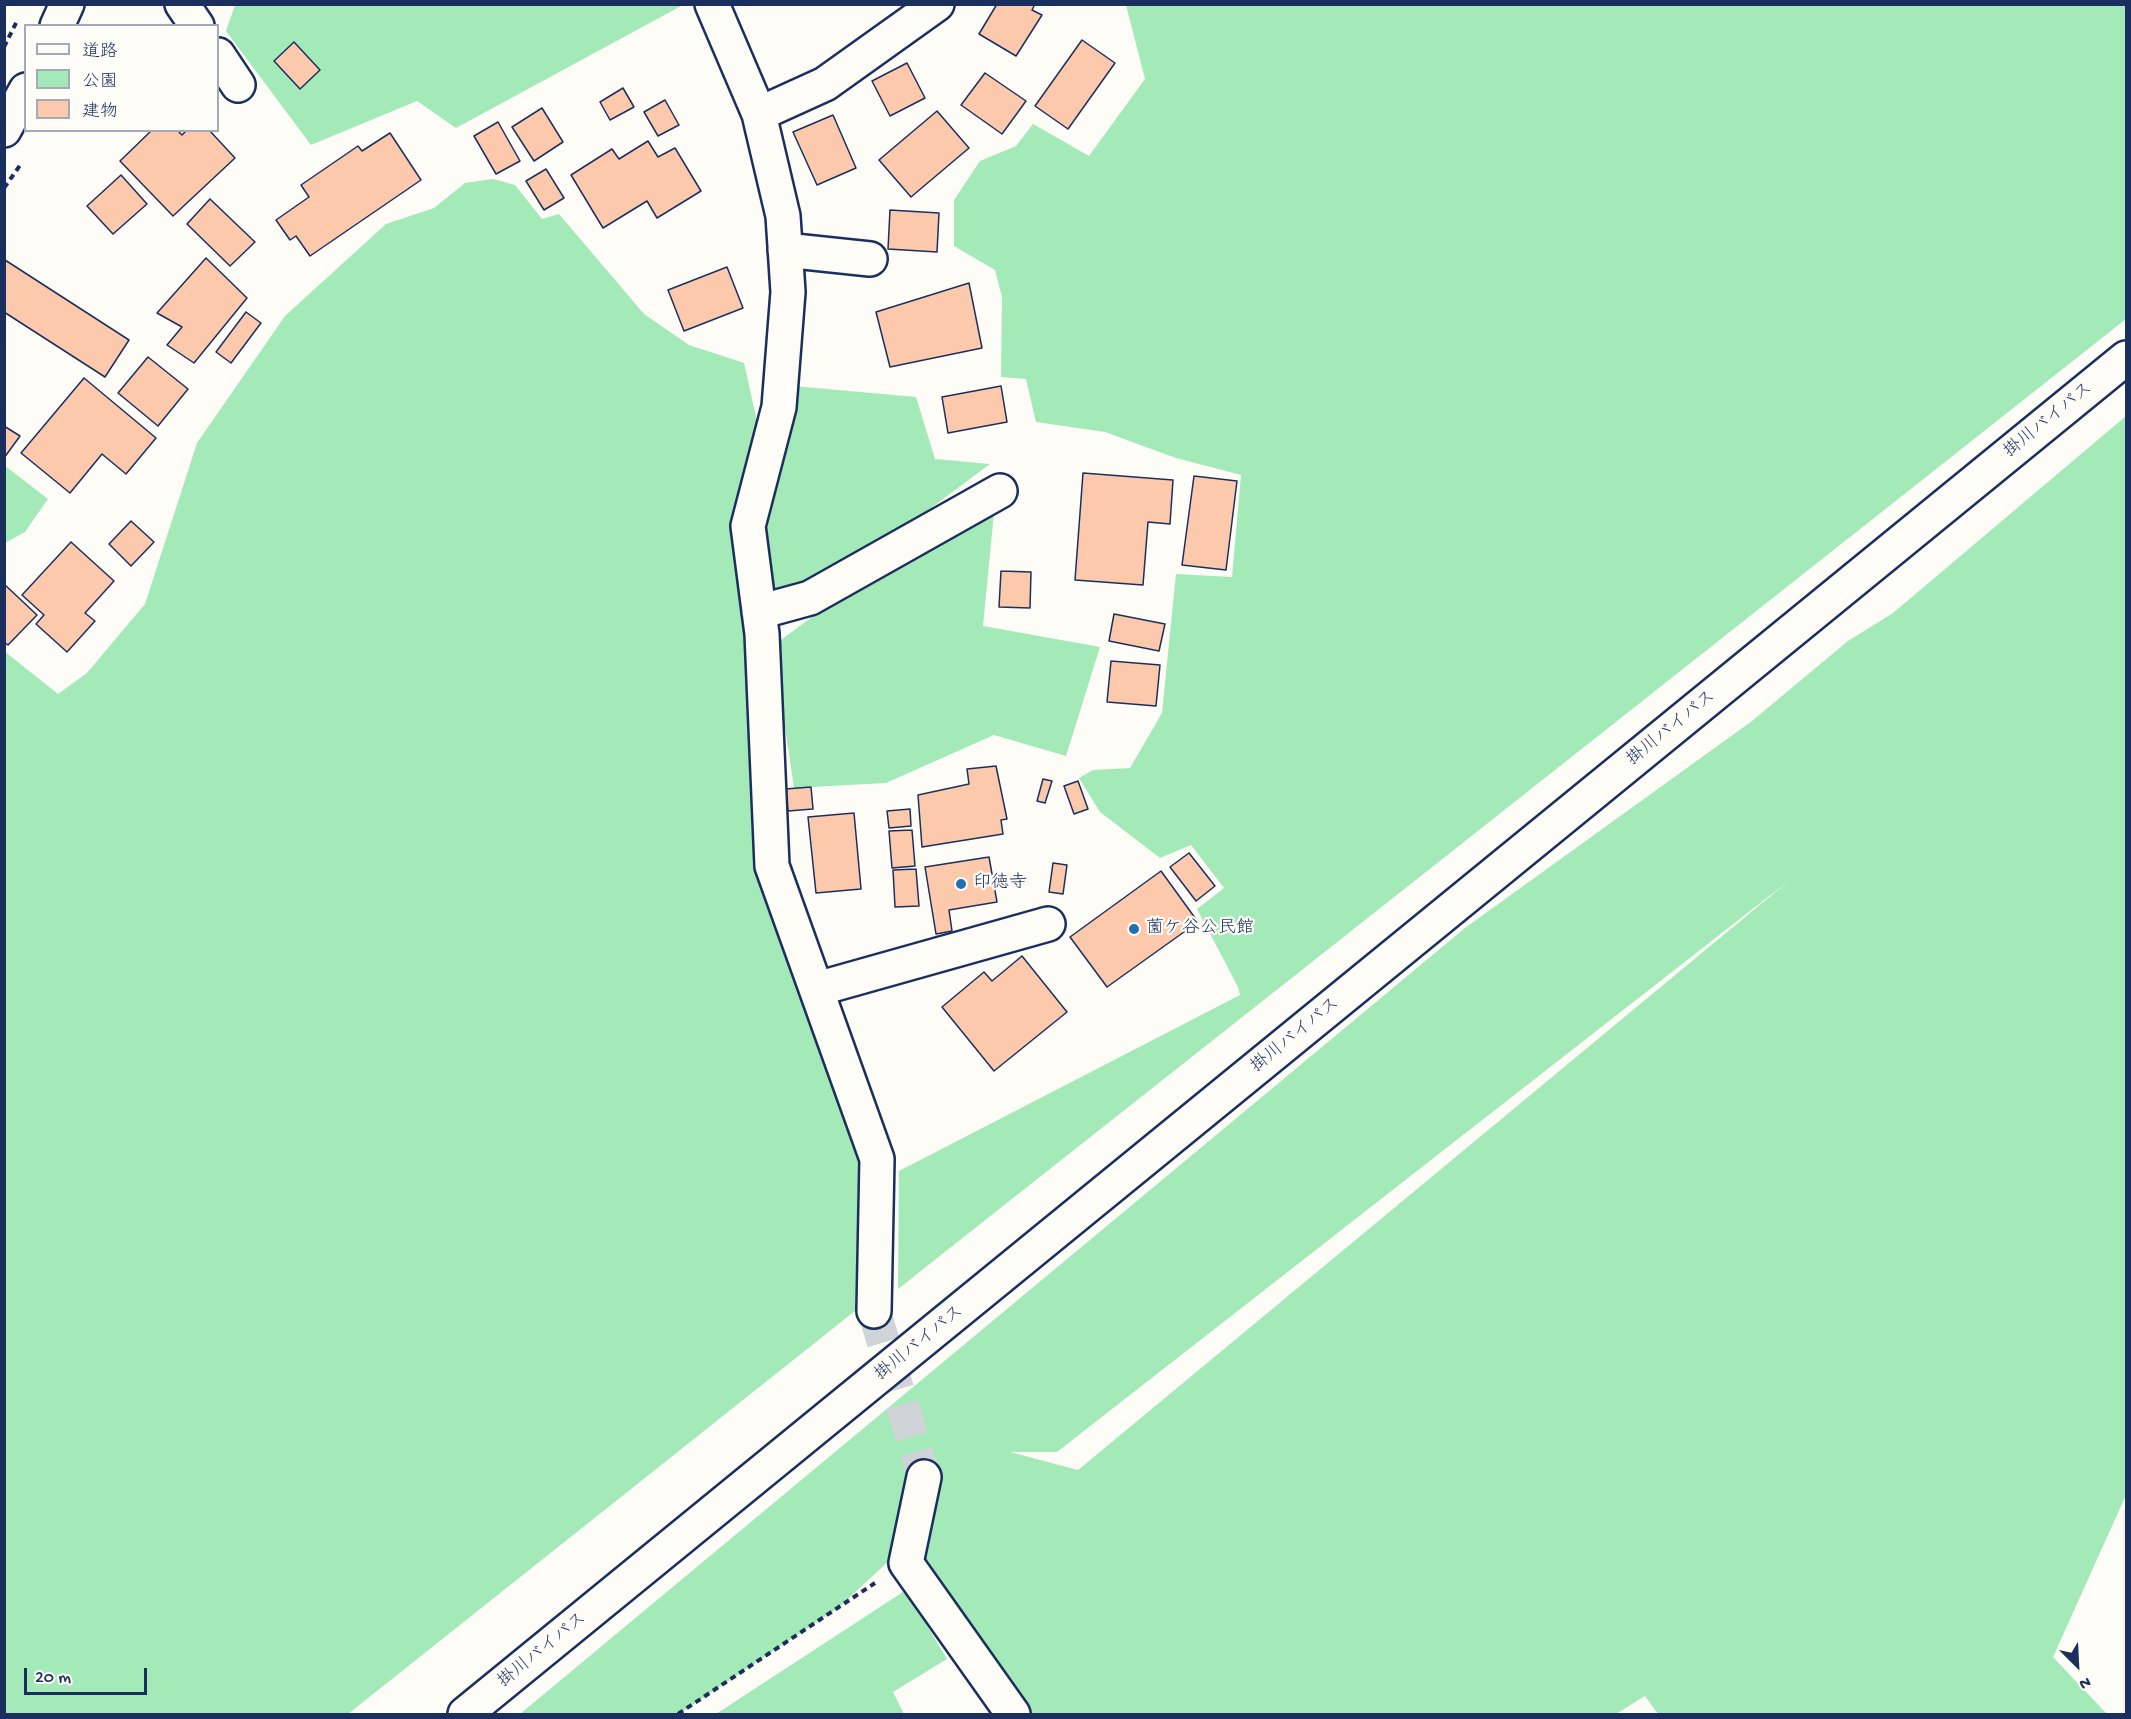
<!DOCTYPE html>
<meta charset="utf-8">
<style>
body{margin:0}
#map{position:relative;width:2131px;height:1719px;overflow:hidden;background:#fdfcf7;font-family:"Gochi Hand","Klee One",sans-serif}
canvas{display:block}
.frame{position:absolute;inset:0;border:6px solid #1b2f5e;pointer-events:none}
.legend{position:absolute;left:24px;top:24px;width:195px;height:108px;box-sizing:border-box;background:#fdfcf7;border:2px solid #a3aaba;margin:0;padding:8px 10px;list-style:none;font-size:18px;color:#1b2f5e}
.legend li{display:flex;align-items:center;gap:12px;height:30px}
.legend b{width:30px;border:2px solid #a3aaba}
.north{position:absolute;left:2047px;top:1635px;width:60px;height:60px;-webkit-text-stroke:4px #fdfcf7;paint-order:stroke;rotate:156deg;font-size:16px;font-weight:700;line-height:24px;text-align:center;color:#1b2f5e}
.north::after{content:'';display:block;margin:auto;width:21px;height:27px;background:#1b2f5e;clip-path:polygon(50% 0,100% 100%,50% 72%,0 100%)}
.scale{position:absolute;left:24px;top:1668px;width:123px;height:27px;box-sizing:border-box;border:3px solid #1b2f5e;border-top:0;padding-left:8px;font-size:18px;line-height:21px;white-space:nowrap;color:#1b2f5e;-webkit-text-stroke:4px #fdfcf7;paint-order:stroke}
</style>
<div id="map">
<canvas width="2131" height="1719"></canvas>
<div class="frame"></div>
<ul class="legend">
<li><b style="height:8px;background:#fdfcf7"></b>道路</li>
<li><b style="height:16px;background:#a3eab8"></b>公園</li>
<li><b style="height:16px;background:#fcc9ac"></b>建物</li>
</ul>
<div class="north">N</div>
<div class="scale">20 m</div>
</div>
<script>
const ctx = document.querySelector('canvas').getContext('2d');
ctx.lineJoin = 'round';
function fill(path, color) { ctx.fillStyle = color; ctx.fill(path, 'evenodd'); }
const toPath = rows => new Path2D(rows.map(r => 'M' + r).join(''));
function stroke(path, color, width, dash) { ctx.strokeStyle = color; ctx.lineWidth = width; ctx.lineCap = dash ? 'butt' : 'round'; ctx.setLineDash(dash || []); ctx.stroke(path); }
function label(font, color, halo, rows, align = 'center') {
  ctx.font = font + ' "Gochi Hand","Klee One",sans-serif'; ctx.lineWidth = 4.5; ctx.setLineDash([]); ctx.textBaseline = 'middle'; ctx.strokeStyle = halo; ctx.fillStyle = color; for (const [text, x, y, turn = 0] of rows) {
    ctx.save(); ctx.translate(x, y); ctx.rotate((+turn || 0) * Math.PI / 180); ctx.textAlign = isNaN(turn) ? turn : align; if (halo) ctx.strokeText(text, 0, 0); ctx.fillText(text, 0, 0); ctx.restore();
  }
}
const built = toPath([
 [2126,1507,2126,1714,2123,1714,2123,1511]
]);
const green = toPath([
 [235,5,683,5,456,128,417,101,311,145,226,31],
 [1126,5,2126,5,2126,319,898,1289,899,1171,1240,995,1238,987,1197,909,1224,888,1191,845,1160,858,1100,812,1079,778,1093,770,1130,768,1162,713,1176,574,1232,577,1241,475,1176,458,1105,432,1036,422,1026,379,1001,377,1002,297,995,270,954,246,954,200,980,161,1016,146,1033,124,1089,156,1145,79],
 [493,179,515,185,542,219,559,214,644,314,689,345,744,363,762,444,772,866,870,1160,865,1303,348,1714,5,1714,4,651,58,694,87,673,145,604,197,443,285,316,386,224,434,208,465,183],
 [793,386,916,397,935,459,990,464,762,634,748,526],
 [2126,416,2126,1495,2053,1657,2107,1714,1658,1714,1645,1696,1616,1714,1013,1714,906,1563,918,1534,838,1608,679,1714,520,1714,1465,928,1752,721,1848,641,1893,613],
 [1791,879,1078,1470,1010,1452,1057,1452],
 [4,465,48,499,25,532,5,543],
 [972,497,994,513,983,626,1100,647,1066,756,994,735,886,783,794,788,773,646],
 [906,1590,947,1659,893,1692,904,1714,716,1714]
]);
const building = toPath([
 [997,4,1035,4,1032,10,1042,15,1016,56,979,34,997,4],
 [1082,40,1115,63,1068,129,1035,106,1082,40],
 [294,42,320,70,300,89,274,61,294,42],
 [907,63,925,98,890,116,872,81,907,63],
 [985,73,1026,101,1002,134,961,105,985,73],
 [623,88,634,107,610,120,600,102,623,88],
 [665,100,679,125,658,136,644,112,665,100],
 [542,108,563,142,534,161,512,127,542,108],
 [937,111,969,148,911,197,879,160,937,111],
 [833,115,856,168,817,185,793,132,833,115],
 [498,122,520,161,496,174,474,136,498,122],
 [152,130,177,130,182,135,187,130,209,130,235,158,173,216,120,161,152,130],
 [390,133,421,180,310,256,296,236,290,240,276,220,309,197,301,185,358,146,362,151,390,133],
 [648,141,658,157,675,148,701,191,657,218,647,201,603,228,571,175,612,149,619,159,648,141],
 [546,169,564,198,544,210,526,181,546,169],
 [121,175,147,204,113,234,87,206,121,175],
 [210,199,255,242,230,266,187,224,210,199],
 [890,210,939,213,937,252,888,249,890,210],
 [206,258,247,298,194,363,167,345,182,327,157,313,206,258],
 [5,260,129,340,105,377,4,312,5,260],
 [727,267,743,308,684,331,668,290,727,267],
 [969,283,982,348,890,367,876,312,969,283],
 [246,312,261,323,231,363,216,352,246,312],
 [148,357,188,389,158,426,118,393,148,357],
 [84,378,156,438,126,474,102,454,70,493,21,453,84,378],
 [1001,386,1007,422,948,433,942,397,1001,386],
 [4,426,20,436,4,458,4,426],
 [1083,473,1173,480,1170,524,1148,522,1143,585,1075,580,1083,473],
 [1194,476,1237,481,1226,570,1182,565,1194,476],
 [131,521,154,542,131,566,109,544,131,521],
 [71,542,114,581,85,613,95,621,67,652,36,624,44,615,22,595,71,542],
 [1001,571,1031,572,1030,608,999,607,1001,571],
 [4,584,37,615,8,645,4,642,4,584],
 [1114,614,1165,624,1159,651,1109,641,1114,614],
 [1111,661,1160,665,1156,706,1107,702,1111,661],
 [996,766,1007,819,1001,820,1003,834,922,847,918,795,969,784,967,769,996,766],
 [1043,779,1052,781,1045,803,1037,801,1043,779],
 [1078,781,1088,809,1074,814,1064,786,1078,781],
 [811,787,813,809,788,811,785,789,811,787],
 [910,809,911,826,889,828,887,811,910,809],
 [854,813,861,889,816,893,808,817,854,813],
 [912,830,915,866,892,868,889,831,912,830],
 [1189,853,1215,886,1196,901,1170,867,1189,853],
 [989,857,997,902,949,910,952,931,936,934,925,867,989,857],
 [1053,863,1067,865,1063,894,1049,892,1053,863],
 [916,869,919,906,895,907,893,870,916,869],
 [1161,871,1198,922,1107,987,1070,937,1161,871],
 [1022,956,1067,1012,994,1071,942,1007,984,972,992,981,1022,956]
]);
const minorTunnel = toPath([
 [874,1311,924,1477]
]);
const path = toPath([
 [4,47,18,19],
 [4,188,21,164],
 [678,1714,875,1583]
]);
const minor = toPath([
 [182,4,197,26],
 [712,4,759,114,783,216,788,292,779,407,748,526,762,634,772,866,877,1159,874,1311],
 [218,55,238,85],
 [759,114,825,84,937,4],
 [785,250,870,259],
 [759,612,810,598,1000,491],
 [817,989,1048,924],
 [924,1477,906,1563,1013,1714]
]);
const major = toPath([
 [57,26,67,4],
 [4,130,26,90]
]);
const highway = toPath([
 [465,1714,2126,358]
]);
const markers = [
 [961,884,6,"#1f6fb2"],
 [1134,929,6,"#1f6fb2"]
];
const streetNames = [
 ["掛川バイパス",2049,421,-39],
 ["掛川バイパス",1672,729,-39],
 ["掛川バイパス",1296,1036,-39],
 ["掛川バイパス",920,1344,-39],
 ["掛川バイパス",543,1651,-39]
];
const poiNames = [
 ["印徳寺",973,884],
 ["薗ケ谷公民館",1146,929]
];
fill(built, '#fdede0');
fill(green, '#a3eab8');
fill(building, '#fcc9ac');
stroke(building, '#1b2f5e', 1.5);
stroke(minorTunnel, '#d0d3d8', 33, [33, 16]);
stroke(minor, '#1b2f5e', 38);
stroke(major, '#1b2f5e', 38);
stroke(highway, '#1b2f5e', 38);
stroke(path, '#1b2f5e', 4, [6, 4.5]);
stroke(minor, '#fdfcf7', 33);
stroke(major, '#fdfcf7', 33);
stroke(highway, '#fdfcf7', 33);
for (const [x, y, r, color] of markers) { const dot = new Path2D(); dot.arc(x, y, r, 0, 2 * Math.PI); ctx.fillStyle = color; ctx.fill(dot); stroke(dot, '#fdfcf7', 2); }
label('18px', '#1b2f5e', '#fdfcf7', streetNames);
label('18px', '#1b2f5e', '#fdfcf7', poiNames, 'left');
</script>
